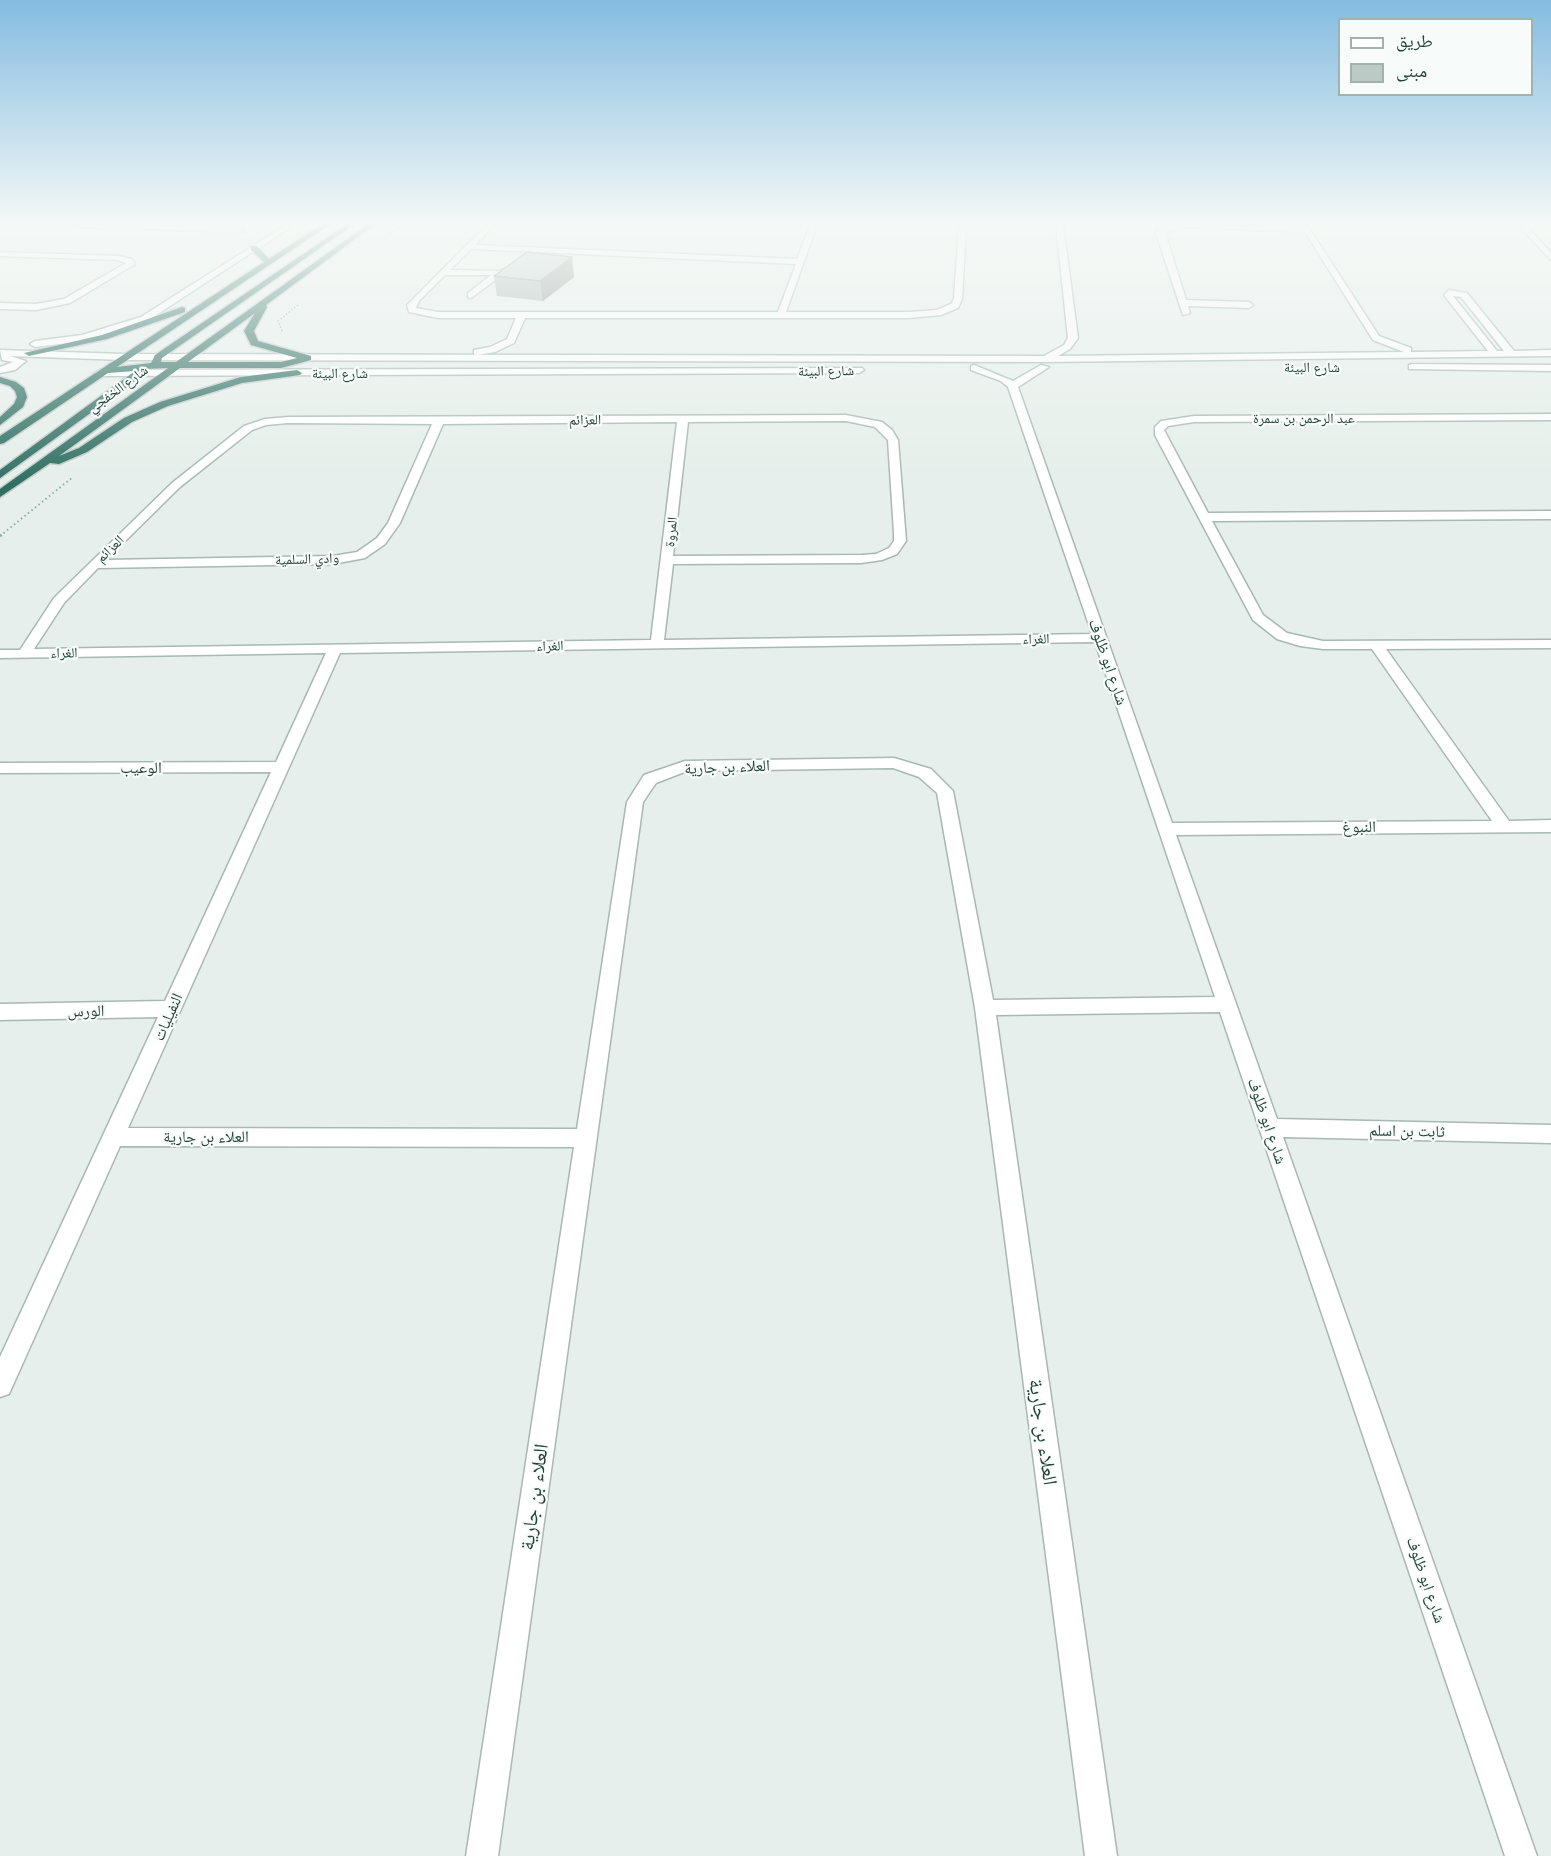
<!DOCTYPE html>
<meta charset="utf-8">
<style>
body{margin:0}
#map{position:relative;width:1551px;height:1856px;overflow:hidden;background:#e6efeb;font-family:Lato,"Noto Naskh Arabic",sans-serif}
canvas{display:block}
.legend{position:absolute;left:1338px;top:18px;width:195px;height:78px;box-sizing:border-box;background:#f7fbf9;border:2px solid #a3b1ad;margin:0;padding:8px 10px;list-style:none;font-size:18px;color:#24423a}
.legend li{display:flex;align-items:center;gap:12px;height:30px}
.legend b{width:30px;border:2px solid #a3b1ad}
</style>
<div id="map">
<canvas width="1551" height="1856"></canvas>
<ul class="legend">
<li><b style="height:8px;background:#fff"></b>طريق</li>
<li><b style="height:16px;background:#bbcac4"></b>مبنى</li>
</ul>
</div>
<script>
const ctx = document.querySelector('canvas').getContext('2d');
ctx.lineJoin = 'round';
const toPath = rows => new Path2D(rows.map(r => 'M' + r).join(''));
function stroke(path, color, width, dash) { ctx.strokeStyle = color; ctx.lineWidth = width; ctx.lineCap = dash ? 'butt' : 'round'; ctx.setLineDash(dash || []); ctx.stroke(path); }
function fill(path, color) { ctx.fillStyle = color; ctx.fill(path, 'evenodd'); }
function label(font, color, halo, rows, align = 'center') {
  ctx.font = font + ' Lato,"Noto Naskh Arabic",sans-serif'; ctx.lineWidth = 4.5; ctx.setLineDash([]); ctx.textBaseline = 'middle'; ctx.strokeStyle = halo; ctx.fillStyle = color; for (const [text, x, y, turn = 0] of rows) {
    ctx.save(); ctx.translate(x, y); ctx.rotate((+turn || 0) * Math.PI / 180); ctx.textAlign = isNaN(turn) ? turn : align; if (halo) ctx.strokeText(text, 0, 0); ctx.fillText(text, 0, 0); ctx.restore();
  }
}
const pathFar2 = toPath([
 [385,238,402,225],
 [282,331,278,321,298,305]
]);
const pathFar1 = toPath([
 [0,536,73,477]
]);
const path = toPath([
 [0,536,2,534]
]);
const minor = toPath([
 [72,225,136,225,240,228,244,230,240,232,76,227,72,225],
 [286,225,294,225,147,321,83,341,35,347,30,344,35,341,82,335,141,317,286,225],
 [487,225,495,225,475,245,797,259,810,225,817,225,786,312,909,312,937,310,951,304,954,299,959,225,966,225,962,299,958,308,941,315,909,318,525,318,514,343,495,352,477,355,474,354,474,350,490,347,507,339,516,318,438,318,409,312,407,305,487,225],
 [471,249,796,264,778,312,438,312,416,308,419,301,445,275,491,275,468,293,468,297,471,298,502,275,519,268,515,266,498,271,450,270,471,249],
 [1056,225,1063,225,1078,338,1070,349,1058,356,1404,352,1373,340,1305,232,1185,227,1165,232,1186,300,1249,302,1253,305,1249,308,1188,306,1190,313,1183,315,1156,233,1159,228,1177,225,1302,227,1301,225,1307,225,1379,336,1411,348,1411,352,1488,351,1444,295,1449,290,1467,293,1514,351,1551,350,1551,356,1044,362,125,360,10,356,26,361,15,370,0,373,0,367,13,362,2,360,0,350,125,354,1044,356,1064,345,1068,338,1056,225],
 [1453,296,1461,297,1504,351,1497,351,1453,296],
 [1518,225,1526,225,1551,253,1551,260,1518,225],
 [0,252,119,256,132,259,135,264,70,303,36,310,0,309,0,303,36,304,64,299,126,263,118,260,0,256,0,252],
 [1412,364,1551,365,1551,371,1409,369,1409,365,1412,364],
 [974,365,1013,381,1041,365,1049,367,1018,387,1172,823,1492,821,1372,649,1323,649,1300,646,1277,639,1253,620,1155,435,1155,427,1161,421,1194,416,1551,414,1551,420,1194,422,1168,426,1164,430,1208,513,1551,511,1551,519,1212,521,1263,615,1287,633,1323,641,1551,640,1551,648,1386,649,1509,821,1551,820,1551,832,1176,835,1277,1119,1551,1125,1551,1143,1283,1137,1537,1856,1505,1856,1220,1012,996,1015,1117,1856,1085,1856,975,1008,937,793,919,777,893,768,687,771,656,783,643,802,498,1856,466,1856,574,1147,120,1146,9,1394,0,1397,0,1357,158,1017,0,1020,0,1004,165,1001,271,772,0,773,0,763,276,762,326,653,0,658,0,650,20,650,54,598,172,483,244,426,265,419,288,417,846,415,882,422,892,430,898,440,906,541,897,554,882,560,861,563,673,564,664,640,1092,634,1008,387,1001,381,971,370,971,366,974,365],
 [846,421,875,427,888,440,894,533,894,541,889,548,876,554,861,555,673,556,688,422,846,421],
 [677,422,651,640,34,649,64,603,98,568,333,564,365,558,385,544,400,523,443,424,677,422],
 [288,423,432,424,388,523,377,538,357,552,333,556,106,560,180,487,252,430,266,425,288,423],
 [1095,642,1215,997,993,1000,953,791,931,769,894,758,685,761,644,775,627,802,577,1129,128,1128,340,653,1095,642],
 [862,368,864,370,859,373,100,376,95,373,100,370,862,368]
]);
const highway = toPath([
 [321,225,329,225,117,367,151,363,155,355,346,225,353,225,162,358,161,362,176,362,367,225,374,225,266,305,267,307,254,331,258,341,311,356,311,360,281,368,180,368,59,456,79,448,124,418,160,402,241,377,297,370,302,373,300,375,242,383,168,406,132,422,87,452,59,464,50,463,0,497,0,489,168,368,145,369,142,376,0,478,0,470,135,371,108,373,4,443,0,444,0,436,264,262,251,250,251,246,257,246,269,259,321,225],
 [255,313,244,331,251,345,297,358,281,362,188,362,255,313],
 [182,307,185,308,185,312,107,339,29,356,24,353,102,335,182,307],
 [0,377,16,382,24,388,27,397,23,407,0,425,0,417,14,404,17,397,15,391,10,386,0,383,0,377]
]);
const wall = toPath([
 [494,276,574,277,543,301,497,296]
]);
const shadedWall = toPath([
 [572,257,574,277,543,301,540,281]
]);
const building = toPath([
 [527,252,572,257,540,281,494,276,527,252]
]);
const farStreetnames = [
 ["شارع البيئة",1312,367],
 ["شارع البيئة",826,371,-1],
 ["شارع البيئة",340,373],
 ["شارع الخفجي",118,389,-36],
 ["عبد الرحمن بن سمرة",1304,418],
 ["العزائم",585,420,-1],
 ["المروة",671,532,-84],
 ["العزائم",110,549,-44],
 ["وادي السلمية",307,559,-2],
 ["الغراء",1036,639,-1],
 ["الغراء",550,646,-1],
 ["الغراء",64,653,-1]
];
const streetNames = [
 ["شارع ابو ظلوف",1108,662,71],
 ["العلاء بن جارية",727,767,-2],
 ["الوعيب",141,768],
 ["النبوغ",1359,827,-1],
 ["الورس",86,1011,-1],
 ["النفيليات",168,1017,-66],
 ["شارع ابو ظلوف",1267,1121,71],
 ["ثابت بن اسلم",1407,1131,1],
 ["العلاء بن جارية",206,1137],
 ["شارع ابو ظلوف",1426,1580,71]
];
const nearStreetnames = [
 ["العلاء بن جارية",1043,1432,82],
 ["العلاء بن جارية",534,1497,-82]
];
stroke(minor, '#a8b8b2', 3);
stroke(highway, '#c2cac8', 3);
stroke(pathFar2, '#86b3a5', 1.5, [1.5, 2]);
stroke(pathFar1, '#86b3a5', 2, [1.5, 3]);
stroke(path, '#86b3a5', 3, [2, 4]);
fill(minor, '#fff');
fill(highway, '#2f6f62');
fill(wall, '#a1aea9');
fill(shadedWall, '#838d89');
fill(building, '#bbcac4');
stroke(building, '#838d89', 1.5);
const sky = ctx.createLinearGradient(0, 0, 0, 484);
sky.addColorStop(0, '#84bce0');
sky.addColorStop(0.46, '#f4f8f6');
sky.addColorStop(1, '#f4f8f600');
ctx.fillStyle = sky;
ctx.fillRect(0, 0, 1551, 484);
label('14px', '#24423a', '#f7fbf9', farStreetnames);
label('16px', '#24423a', '#f7fbf9', streetNames);
label('20px', '#24423a', '#f7fbf9', nearStreetnames);
</script>
